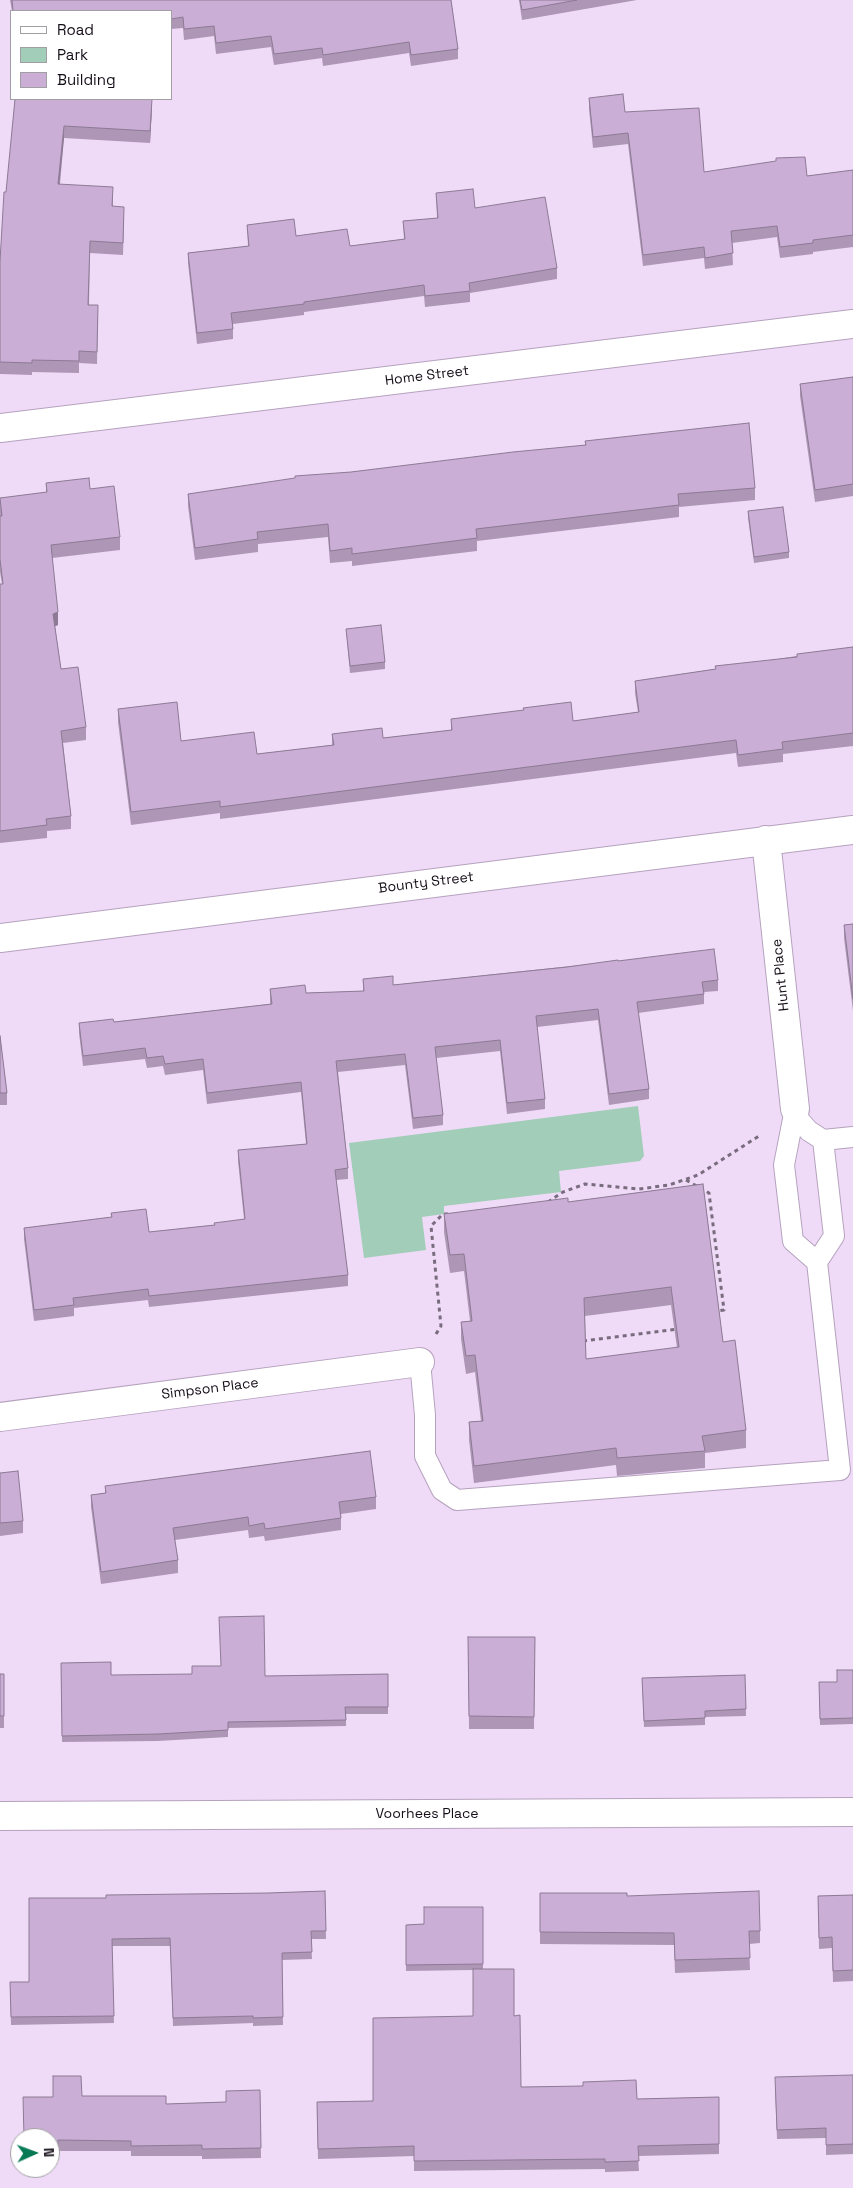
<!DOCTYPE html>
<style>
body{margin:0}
#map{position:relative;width:853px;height:2188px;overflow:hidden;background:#efdbf7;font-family:"Space Grotesk",sans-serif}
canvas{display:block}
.legend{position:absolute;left:10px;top:10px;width:162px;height:90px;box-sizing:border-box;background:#fff;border:1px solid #a19fa3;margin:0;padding:6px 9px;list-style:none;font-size:15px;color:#150e18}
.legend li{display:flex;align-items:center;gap:10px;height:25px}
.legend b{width:25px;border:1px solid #a19fa3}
.north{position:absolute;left:10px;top:2128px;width:50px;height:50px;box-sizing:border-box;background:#fff;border:1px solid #a19fa3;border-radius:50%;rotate:88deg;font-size:14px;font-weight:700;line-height:20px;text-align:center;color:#150e18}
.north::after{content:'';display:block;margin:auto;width:18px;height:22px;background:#077954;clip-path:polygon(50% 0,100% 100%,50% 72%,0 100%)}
</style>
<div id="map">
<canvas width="853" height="2188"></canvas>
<ul class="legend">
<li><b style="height:6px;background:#fff"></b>Road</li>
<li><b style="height:14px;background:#a2cdb8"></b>Park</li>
<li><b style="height:14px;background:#caaed5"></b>Building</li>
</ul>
<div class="north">N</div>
</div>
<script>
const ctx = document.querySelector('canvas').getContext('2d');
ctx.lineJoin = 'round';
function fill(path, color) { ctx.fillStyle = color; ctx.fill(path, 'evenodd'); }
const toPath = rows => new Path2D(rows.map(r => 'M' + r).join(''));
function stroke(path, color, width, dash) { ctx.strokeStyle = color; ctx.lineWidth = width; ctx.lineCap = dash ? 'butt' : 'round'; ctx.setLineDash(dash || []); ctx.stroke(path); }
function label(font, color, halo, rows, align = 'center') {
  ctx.font = font + ' "Space Grotesk",sans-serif'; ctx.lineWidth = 5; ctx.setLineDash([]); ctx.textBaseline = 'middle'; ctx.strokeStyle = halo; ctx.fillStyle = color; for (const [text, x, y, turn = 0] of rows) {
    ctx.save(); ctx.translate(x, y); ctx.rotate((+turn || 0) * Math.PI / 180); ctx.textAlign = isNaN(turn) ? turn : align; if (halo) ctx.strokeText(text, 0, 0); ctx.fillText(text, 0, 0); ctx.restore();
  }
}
const green = toPath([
 [638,1106,644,1156,640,1161,559,1171,561,1192,444,1206,444,1214,422,1217,426,1250,364,1258,349,1143]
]);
const path = toPath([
 [686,1180,709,1193,724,1310,715,1311],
 [548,1202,563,1192,585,1184,639,1189,669,1185,698,1175,759,1136],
 [436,1334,441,1326,431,1226,443,1214,448,1214],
 [583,1341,678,1329]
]);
const service = toPath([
 [795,1109,784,1165,793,1241,817,1262,834,1236,823,1140],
 [795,1109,800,1121,809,1131,823,1140,853,1137],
 [420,1362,425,1415,425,1456,442,1490,457,1500,840,1470,817,1262]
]);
const minor = toPath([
 [0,428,853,324],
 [766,840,795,1109],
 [0,938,853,830],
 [0,1417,420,1362],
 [0,1816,853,1812]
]);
const wall = toPath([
 [10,0,451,0,458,49,458,59,411,66,409,53,323,66,322,58,274,65,271,47,216,54,214,36,184,40,183,28,171,29,171,11,12,11],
 [519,0,637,0,522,20],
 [589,98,625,112,704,172,807,176,853,170,853,247,813,252,813,254,780,258,777,237,732,243,733,265,705,269,704,258,643,266,628,144,593,148,589,109],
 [15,99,152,107,150,143,64,138,60,184,113,199,113,206,124,219,123,255,90,253,89,305,98,317,97,364,79,363,79,373,32,372,32,375,0,374,0,261],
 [436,193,475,208,557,268,557,279,470,293,470,302,425,307,424,296,304,312,304,315,233,324,233,339,197,344,188,263,188,253,248,246,247,225,296,236,350,246,404,239,403,221,437,218],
 [853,377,853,496,815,502,800,396,800,384],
 [585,441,755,488,755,500,679,507,679,517,477,541,477,551,352,566,352,561,330,563,328,537,258,544,258,552,195,560,188,506,188,494,351,472,585,445],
 [46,483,90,489,120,537,120,550,52,558,58,625,55,626,61,669,86,727,86,740,63,743,71,816,71,829,47,831,47,838,0,843,0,584,2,584,0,572,0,498,46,493],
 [748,511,789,552,789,558,754,563,748,518],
 [346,629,385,662,385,669,350,673],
 [853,647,853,746,783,754,783,762,738,767,736,753,220,819,220,813,131,825,118,722,118,709,181,741,257,754,332,745,332,734,383,738,451,730,451,719,573,721,638,712,635,693,635,681,715,669],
 [853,924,853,1011,844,938,844,925],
 [618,961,718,980,718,991,704,992,704,1004,638,1013,649,1089,649,1099,609,1105,598,1020,537,1027,545,1099,545,1109,507,1114,500,1051,436,1058,443,1115,443,1125,413,1129,405,1065,338,1072,348,1168,348,1179,336,1180,348,1275,348,1286,149,1307,148,1300,74,1308,74,1316,34,1321,24,1239,24,1228,111,1217,111,1213,149,1232,214,1225,244,1219,238,1161,238,1150,306,1144,301,1092,207,1104,203,1070,165,1075,163,1066,147,1068,145,1059,83,1066,79,1033,79,1023,114,1022,270,1004,270,989,306,993,363,991,363,979,393,985],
 [0,1036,7,1093,7,1105,0,1105],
 [703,1184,723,1342,746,1430,746,1448,705,1453,705,1468,617,1476,616,1465,474,1483,469,1440,469,1422,481,1421,475,1372,466,1374,461,1339,461,1322,470,1321,464,1271,450,1273,444,1232,444,1214,568,1202],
 [671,1305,677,1348,586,1359,585,1316],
 [0,1473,23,1521,23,1533,0,1536],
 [105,1486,376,1497,376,1509,341,1514,341,1530,265,1541,264,1536,249,1538,248,1530,175,1540,178,1560,178,1573,101,1584,91,1507,91,1495,105,1493],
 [468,1637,535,1637,534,1729,469,1729],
 [61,1663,111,1675,265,1676,388,1674,388,1714,346,1714,346,1726,228,1728,228,1737,158,1741,62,1742],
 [853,1670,853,1724,820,1725,819,1682,837,1682],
 [0,1674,4,1716,4,1728,0,1728],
 [745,1675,746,1716,705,1717,705,1725,644,1727,642,1678],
 [853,1883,853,1981,833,1982,832,1948,819,1949,818,1896,853,1895],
 [325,1891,326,1939,311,1939,312,1959,282,1960,283,2025,253,2026,253,2023,173,2026,170,1946,112,1946,114,2023,11,2025,10,1982,29,1982,106,1898,268,1893],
 [540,1893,627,1896,760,1931,760,1943,749,1944,750,1970,675,1973,674,1945,540,1944],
 [483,1907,483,1969,514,2016,521,2087,637,2099,719,2097,719,2154,638,2156,639,2171,605,2172,605,2169,414,2171,414,2156,318,2159,317,2102,373,2101,473,2016,473,1970,406,1971,406,1925,424,1924],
 [853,2075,853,2154,826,2155,826,2138,777,2139,775,2087],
 [260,2090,261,2158,202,2159,202,2156,131,2156,131,2151,58,2151,58,2158,50,2158,50,2138,53,2097,82,2096,166,2104,226,2102]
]);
const shadedWall = toPath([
 [152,99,152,107,150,143,150,131],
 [64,126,64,138,58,196,58,184],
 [58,612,58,625,53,627,53,614]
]);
const building = toPath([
 [12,0,451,0,458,49,411,55,409,42,323,55,322,48,274,54,271,36,216,43,214,26,184,29,183,17,171,19,171,11,13,11,12,0],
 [520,0,577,0,522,10,520,0],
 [623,94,625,112,699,108,704,172,776,161,776,158,805,157,807,176,853,170,853,235,813,240,813,243,780,247,777,226,731,231,733,253,705,258,704,247,643,255,628,133,593,137,589,98,623,94],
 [15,99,152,99,150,131,64,126,58,184,113,187,112,206,124,207,123,243,90,241,88,305,98,305,97,352,79,351,79,361,32,360,32,363,0,362,0,261,4,192,6,192,15,99],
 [473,189,475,208,545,197,557,268,469,283,470,291,425,296,424,285,304,302,304,304,231,313,233,329,197,333,188,253,249,246,247,225,294,219,296,236,347,229,350,246,405,239,403,221,438,218,436,193,473,189],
 [853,377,853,484,815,490,800,384,853,377],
 [749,423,755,488,678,494,679,505,476,529,477,538,352,554,352,548,330,551,328,524,257,532,258,539,195,548,188,494,295,478,295,476,351,472,513,452,586,445,585,441,749,423],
 [89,478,90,489,114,486,120,537,51,545,58,612,53,614,61,669,78,667,86,727,61,731,71,816,46,819,47,825,0,831,0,584,3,584,0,559,0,516,2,516,0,498,47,492,46,483,89,478],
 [783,507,789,552,754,557,748,511,783,507],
 [381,625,385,662,350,666,346,629,381,625],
 [853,647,853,733,782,742,783,749,738,755,736,740,220,807,220,801,131,812,118,709,177,702,181,741,254,732,257,754,334,745,332,734,382,728,383,738,452,730,451,719,524,710,523,708,571,702,573,721,639,712,635,681,716,669,715,666,797,657,797,654,853,647],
 [853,924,853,999,844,925,853,924],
 [714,949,718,980,702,982,704,994,637,1002,649,1089,609,1094,598,1009,536,1016,545,1099,507,1103,500,1040,435,1047,443,1115,413,1118,405,1054,336,1061,348,1168,335,1170,348,1275,149,1296,148,1289,73,1298,74,1305,34,1310,24,1228,112,1217,111,1213,146,1209,149,1232,215,1225,214,1223,245,1219,238,1150,307,1144,301,1082,207,1093,203,1059,165,1064,163,1056,147,1058,145,1048,83,1056,79,1023,113,1019,114,1022,272,1004,270,989,305,985,306,993,364,991,363,979,393,976,393,985,567,967,618,960,618,961,714,949],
 [0,1036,7,1093,0,1093,0,1036],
 [703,1184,723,1342,735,1340,746,1430,702,1436,705,1451,617,1458,616,1448,474,1466,469,1422,483,1421,475,1355,466,1356,461,1322,472,1321,464,1254,450,1255,444,1214,568,1198,568,1202,703,1184],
 [671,1287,679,1347,586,1359,584,1298,671,1287],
 [370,1451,376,1497,339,1502,341,1518,265,1529,264,1523,249,1526,248,1517,173,1528,178,1560,101,1572,91,1495,106,1493,105,1486,370,1451],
 [18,1471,23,1521,0,1523,0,1473,18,1471],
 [264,1616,265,1676,388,1674,388,1707,345,1707,346,1720,228,1722,228,1730,158,1734,62,1736,61,1663,111,1662,111,1675,192,1674,192,1666,221,1666,219,1617,264,1616],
 [468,1637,535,1637,534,1717,469,1716,468,1637],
 [837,1670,853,1670,853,1718,820,1719,819,1682,837,1682,837,1670],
 [0,1674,4,1674,4,1716,0,1716,0,1674],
 [745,1675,746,1709,705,1711,705,1718,644,1721,642,1678,745,1675],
 [325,1891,326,1931,311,1931,312,1952,282,1953,283,2017,253,2018,253,2016,173,2018,170,1938,112,1939,114,2016,11,2017,10,1982,29,1982,29,1898,106,1898,106,1895,268,1893,325,1891],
 [759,1891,760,1931,749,1931,750,1958,675,1960,674,1933,540,1932,540,1893,627,1893,627,1896,759,1891],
 [853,1895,853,1970,833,1971,832,1937,819,1938,818,1896,853,1895],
 [424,1907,483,1907,483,1964,406,1965,406,1925,424,1924,424,1907],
 [473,1969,514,1969,514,2016,520,2015,521,2087,583,2086,583,2082,636,2080,637,2099,719,2097,719,2144,638,2146,639,2161,605,2162,605,2159,414,2161,414,2146,318,2149,317,2102,373,2101,373,2018,473,2016,473,1969],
 [853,2075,853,2144,826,2145,826,2128,777,2130,775,2077,853,2075],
 [53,2076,81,2076,82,2096,166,2096,166,2104,226,2102,226,2091,260,2090,261,2148,202,2149,202,2145,131,2146,131,2141,58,2140,58,2148,50,2148,50,2138,24,2138,23,2097,53,2097,53,2076]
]);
const streetNames = [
 ["Home Street",427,376,-7],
 ["Bounty Street",426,883,-7],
 ["Hunt Place",781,975,-96],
 ["Simpson Place",210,1389,-7],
 ["Voorhees Place",427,1814]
];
fill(green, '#a2cdb8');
stroke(service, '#b5a2bd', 22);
stroke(minor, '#b5a2bd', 30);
stroke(path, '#796c7f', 3, [4, 4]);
stroke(service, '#fff', 20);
stroke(minor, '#fff', 28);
fill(wall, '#ae96b7');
fill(shadedWall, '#8d7a95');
fill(building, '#caaed5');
stroke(building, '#8d7a95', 1);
label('14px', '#150e18', '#fff', streetNames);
</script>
